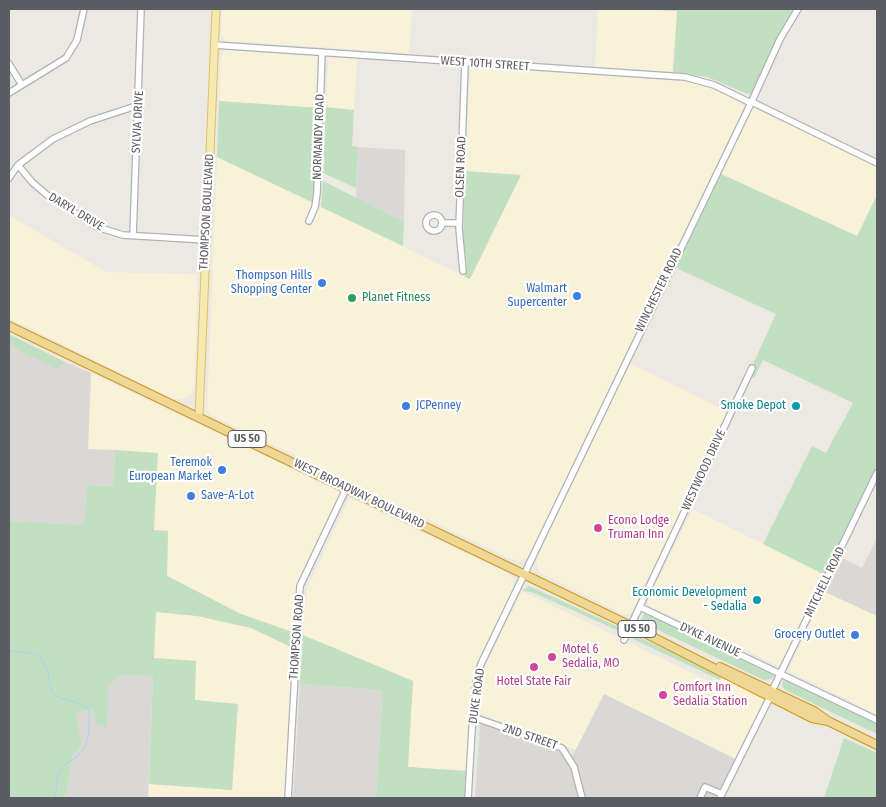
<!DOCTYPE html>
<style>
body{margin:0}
#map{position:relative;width:886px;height:807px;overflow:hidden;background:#ebe9e2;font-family:"Fira Sans Condensed",sans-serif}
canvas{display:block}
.frame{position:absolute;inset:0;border:10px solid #5a5d61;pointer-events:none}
</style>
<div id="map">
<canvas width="886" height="807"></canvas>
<div class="frame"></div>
</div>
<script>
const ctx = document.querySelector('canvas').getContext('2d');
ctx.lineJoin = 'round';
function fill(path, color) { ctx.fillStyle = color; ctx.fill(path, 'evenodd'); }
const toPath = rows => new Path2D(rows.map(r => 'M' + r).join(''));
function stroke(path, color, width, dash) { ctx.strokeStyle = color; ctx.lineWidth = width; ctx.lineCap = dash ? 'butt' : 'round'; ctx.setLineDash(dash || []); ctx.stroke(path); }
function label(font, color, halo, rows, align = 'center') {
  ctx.font = font + ' "Fira Sans Condensed",sans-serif'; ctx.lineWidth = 4.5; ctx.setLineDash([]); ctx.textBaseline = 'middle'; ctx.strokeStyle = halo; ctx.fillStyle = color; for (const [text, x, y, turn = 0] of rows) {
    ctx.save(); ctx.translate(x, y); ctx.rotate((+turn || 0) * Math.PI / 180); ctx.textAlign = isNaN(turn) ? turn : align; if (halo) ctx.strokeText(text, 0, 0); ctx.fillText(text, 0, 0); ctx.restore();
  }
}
const commercial = toPath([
 [222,9,412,9,409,53,225,41,221,34],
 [598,9,677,11,673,72,595,67],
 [225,50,320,56,320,108,219,101,221,57],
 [330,57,357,59,354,110,326,107,328,60],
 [476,66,692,82,709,86,739,99,744,107,529,557,519,561,511,559,211,415,207,410,217,157,470,279,520,175,465,171,470,69],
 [754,108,877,166,877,195,858,236,721,174,751,110],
 [9,215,106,272,198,274,194,388,191,394,181,399,173,399,9,318],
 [629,363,730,413,634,611,625,615,539,572,536,560],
 [91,373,340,492,305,571,295,633,241,614,167,576,168,532,154,531,88,449],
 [349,499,353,499,505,572,513,579,513,589,476,672,468,771,408,767,413,681,303,635,307,588],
 [693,509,825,575,782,664,778,666,648,605,648,600],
 [522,591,717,685,722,676,761,695,764,698,764,702,736,759,604,694,576,750,481,714,480,686,485,666],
 [825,592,877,616,877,714,792,673,789,669],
 [156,612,197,616,251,628,293,648,285,798,148,798,149,784,232,790,238,704,195,700,196,661,154,658]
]);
const industrial = toPath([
 [358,147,405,150,404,222,356,198],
 [9,345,55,368,65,362,91,373,88,449,115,450,113,486,87,485,84,525,9,521],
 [877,538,877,616,825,592,840,557,862,568],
 [124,675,153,676,148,798,63,798,67,793,72,756,79,750,82,743,76,716,81,711,94,710,108,686,116,678],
 [300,684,383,690,376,798,293,798],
 [604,694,736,759,717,798,475,798,480,723,484,722,573,755]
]);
const green = toPath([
 [643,9,793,9,752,93,748,94,707,77,673,72,677,11],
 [219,101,320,108,314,203,217,157],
 [326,107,354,110,352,146,358,147,356,188,323,173],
 [465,171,521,175,470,279,465,277,467,261,463,240],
 [721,174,857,236,877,195,877,467,825,575,763,544,812,446,826,453,853,403,763,360,754,378,748,375,776,314,676,268],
 [323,181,404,222,403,246,321,207],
 [9,334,65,362,56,369,9,345],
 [115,450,158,453,154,530,168,531,167,576,241,614,295,633,293,648,251,628,197,616,156,612,154,658,196,661,195,700,238,704,232,790,149,784,153,676,124,675,116,678,108,686,107,727,96,723,93,710,81,711,76,716,82,743,79,750,72,756,67,793,63,798,9,798,9,521,84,525,87,485,113,486],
 [529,586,621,628,621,632,532,592,522,591],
 [645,612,773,672,774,675,772,679,764,680,643,623,641,620],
 [303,635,413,681,408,767,468,771,467,798,376,798,383,690,300,684],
 [634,635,637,636,722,676,720,680,633,639,632,636],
 [788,679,877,721,877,734,785,690,782,685,783,681],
 [844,738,877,753,876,798,824,798]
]);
const stream = toPath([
 [9,651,32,653,41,658,48,671,50,687,55,696,80,704,89,710,89,731,86,745,77,757,63,766,58,773,55,798]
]);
const minor = toPath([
 [214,45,685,77,714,85,751,103],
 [9,64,22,85],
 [9,93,66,58,77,40,84,9],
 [752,102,877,163],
 [18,165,32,182,47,195,97,227,123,235,206,240],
 [9,178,18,165,53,139,90,121,139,105],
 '426 223a8 8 0 1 1 16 0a8 8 0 1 1-16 0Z',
 [309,221,315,207,317,193,322,52],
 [442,223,459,223],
 [133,236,141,9],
 [463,271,459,228,465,63],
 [640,607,877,720],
 [624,640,752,368],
 [772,691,877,473],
 [473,717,562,748,574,767,582,798],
 [288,798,300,586,347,487],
 [468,798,472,729,476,681,481,664,751,103,780,39,798,9],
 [700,798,705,787,722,794],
 [720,798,770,697]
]);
const major = toPath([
 [199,416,216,9]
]);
const highway = toPath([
 [9,326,631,626,812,718,828,721],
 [720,667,814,711,828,721,877,745]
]);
const markers = [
 [322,283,5,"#3f7fe0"],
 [577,296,5,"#3f7fe0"],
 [352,298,5,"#2e9e5b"],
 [406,406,5,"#3f7fe0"],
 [796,406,5,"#0f9aa8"],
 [222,470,5,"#3f7fe0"],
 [191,496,5,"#3f7fe0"],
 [598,528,5,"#d1479c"],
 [757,600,5,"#0f9aa8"],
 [855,635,5,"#3f7fe0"],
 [552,657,5,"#d1479c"],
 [534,667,5,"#d1479c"],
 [663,695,5,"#d1479c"]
];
const shields = [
 [247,439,38],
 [637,629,38]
];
const shieldNames = [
 ["US 50",247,439],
 ["US 50",637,629]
];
const streetNames = [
 ["WEST 10TH STREET",485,64,4],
 ["SYLVIA DRIVE",138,122,-87],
 ["NORMANDY ROAD",319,137,-88],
 ["OLSEN ROAD",461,167,-88],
 ["DARYL DRIVE",76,212,31],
 ["THOMPSON BOULEVARD",207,212,-87],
 ["WINCHESTER ROAD",659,290,-64],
 ["WESTWOOD DRIVE",704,470,-65],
 ["WEST BROADWAY BOULEVARD",359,494,26],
 ["MITCHELL ROAD",825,582,-64],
 ["THOMPSON ROAD",297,637,-86],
 ["DYKE AVENUE",710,640,25],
 ["DUKE ROAD",477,696,-82],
 ["2ND STREET",530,737,19]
];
const shopNames = [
 ["Thompson Hills",312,276],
 ["Shopping Center",312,290],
 ["Walmart",567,289],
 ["Supercenter",567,303],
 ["JCPenney",416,406,"left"],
 ["Teremok",212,463],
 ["European Market",212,477],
 ["Save-A-Lot",201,496,"left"],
 ["Grocery Outlet",845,635]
];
const leisureNames = [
 ["Planet Fitness",362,298]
];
const cultureNames = [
 ["Smoke Depot",786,406],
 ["Economic Development",747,593],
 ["- Sedalia",747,607]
];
const hotelNames = [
 ["Econo Lodge",608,521],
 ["Truman Inn",608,535],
 ["Motel 6",562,650],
 ["Sedalia, MO",562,664],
 ["Hotel State Fair",534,682,"center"],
 ["Comfort Inn",673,688],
 ["Sedalia Station",673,702]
];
fill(commercial, '#f9f2d9');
fill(industrial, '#dad8d4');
fill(green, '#c1e0c1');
stroke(stream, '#aad3f4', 1);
stroke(minor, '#afb2b6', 8);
stroke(major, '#dfbe68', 9);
stroke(highway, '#d1991c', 10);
stroke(minor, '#fff', 5.5);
stroke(major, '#f4e9ae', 7);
stroke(highway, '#efd895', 8);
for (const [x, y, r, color] of markers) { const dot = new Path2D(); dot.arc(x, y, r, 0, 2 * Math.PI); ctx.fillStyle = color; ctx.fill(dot); stroke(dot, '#fff', 2); }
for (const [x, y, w] of shields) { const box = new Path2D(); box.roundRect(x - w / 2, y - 8.5, w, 17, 4); ctx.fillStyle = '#fff'; ctx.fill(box); stroke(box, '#5a5d61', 1); }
label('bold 11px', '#5a5d61', null, shieldNames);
label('12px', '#5a5d61', '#fff', streetNames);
label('12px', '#366cbe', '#fff', shopNames, 'right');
label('12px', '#27864d', '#fff', leisureNames, 'left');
label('12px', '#0d838f', '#fff', cultureNames, 'right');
label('12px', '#b23c85', '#fff', hotelNames, 'left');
</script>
